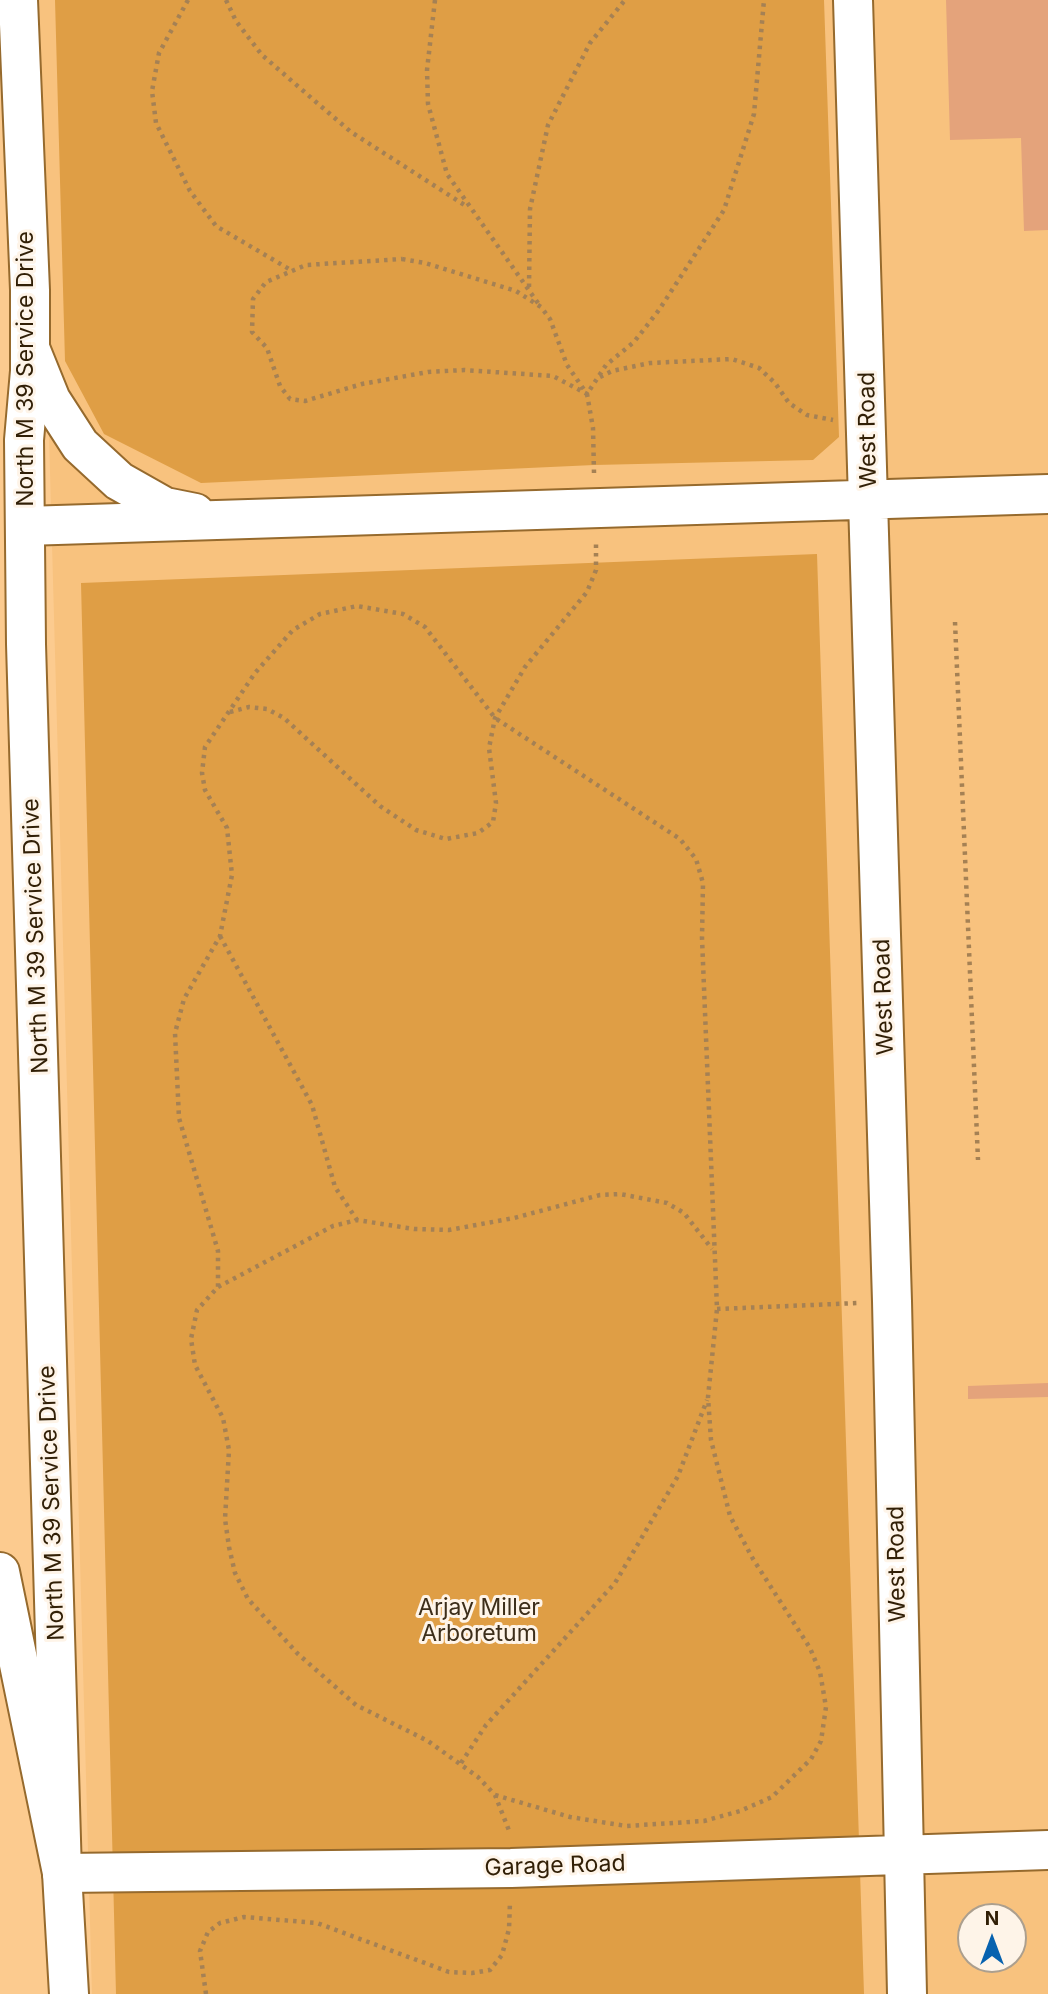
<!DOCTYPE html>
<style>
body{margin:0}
#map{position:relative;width:1048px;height:1994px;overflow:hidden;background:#fccb8f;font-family:Inter,sans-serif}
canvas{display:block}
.north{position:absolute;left:957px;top:1903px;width:70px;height:70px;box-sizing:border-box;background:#fef4e8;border:2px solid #ac9f8e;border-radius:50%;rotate:0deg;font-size:19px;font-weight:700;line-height:28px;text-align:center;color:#311f06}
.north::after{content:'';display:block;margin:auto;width:24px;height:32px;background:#0762af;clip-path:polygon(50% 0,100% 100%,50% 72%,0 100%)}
</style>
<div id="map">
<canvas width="1048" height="1994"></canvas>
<div class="north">N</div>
</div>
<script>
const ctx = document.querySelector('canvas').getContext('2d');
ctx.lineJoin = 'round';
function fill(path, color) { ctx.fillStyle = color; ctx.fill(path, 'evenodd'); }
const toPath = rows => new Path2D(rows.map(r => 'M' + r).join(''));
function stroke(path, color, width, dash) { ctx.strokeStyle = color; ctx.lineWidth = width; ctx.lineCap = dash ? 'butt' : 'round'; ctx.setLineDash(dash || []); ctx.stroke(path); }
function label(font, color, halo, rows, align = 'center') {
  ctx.font = font + ' Inter,sans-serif'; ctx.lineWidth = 6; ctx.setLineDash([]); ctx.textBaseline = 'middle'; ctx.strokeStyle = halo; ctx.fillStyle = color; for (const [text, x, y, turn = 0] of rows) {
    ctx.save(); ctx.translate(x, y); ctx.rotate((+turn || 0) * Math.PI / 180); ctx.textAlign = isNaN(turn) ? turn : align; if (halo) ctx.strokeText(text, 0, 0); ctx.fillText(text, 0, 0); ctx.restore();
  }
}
const built = toPath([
 [37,0,1048,0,1048,1994,92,1994],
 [971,1917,1013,1917,1013,1959,971,1959]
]);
const green = toPath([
 [55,0,824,0,839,437,813,460,594,465,201,483,104,434,65,361],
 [817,554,864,1994,116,1994,81,583]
]);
const building = toPath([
 [946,0,1048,0,1048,230,1024,231,1021,138,950,140],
 [1048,1383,1048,1397,968,1399,968,1386]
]);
const path = toPath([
 [188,0,159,53,152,91,156,123,190,191,216,226,289,269],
 [226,0,236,21,262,55,316,102,351,132,466,206],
 [435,0,427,70,428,104,447,174,540,306],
 [402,259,425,263,516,291,541,307,550,319,567,365,587,394,553,376,464,370,428,372,362,384,305,401,290,399,280,386,267,348,252,332,253,299,266,282,306,265,402,259],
 [529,287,530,209,548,125,590,43,625,0],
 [600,377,612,371,650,363,732,359,759,368,775,383,789,403,807,415,833,420],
 [594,473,593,428,587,394,606,365,634,342,659,310,724,210,754,114,764,0],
 [955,622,978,1160],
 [230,712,249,707,267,709,284,718,380,806,416,830,446,839,478,833,493,822,496,803,489,748,495,718,525,667,587,592,596,570,596,542],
 [220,936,312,1105,335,1187,357,1220],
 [218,1287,333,1226,357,1220,414,1229,449,1230,514,1218,600,1195,620,1194,667,1203,684,1213,712,1249],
 [717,1309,859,1303],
 [461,1763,486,1725,615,1583,678,1476,707,1400],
 [495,1795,570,1817,626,1826,704,1821,740,1811,772,1797,811,1759,821,1741,826,1707,820,1672,810,1648,753,1559,730,1516,711,1440,708,1397,717,1309,702,938,703,883,696,859,680,839,495,718,425,627,403,614,357,606,320,614,293,630,255,673,205,747,202,773,205,790,227,828,232,875,220,936,184,999,175,1033,179,1118,218,1251,218,1287,197,1310,191,1339,195,1365,223,1418,229,1450,225,1519,229,1547,235,1573,248,1599,298,1654,356,1705,428,1741,478,1777,495,1795,510,1833],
 [206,1994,200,1951,208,1932,220,1923,244,1917,317,1923,449,1972,472,1973,490,1970,502,1955,509,1929,510,1902]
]);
const minor = toPath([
 [853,0,892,1301,907,1994],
 [30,348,51,400,80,445,119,481,165,507,195,513],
 [25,526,1048,494],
 [62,1873,511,1868,1048,1850]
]);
const major = toPath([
 [18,0,30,290,30,371,24,440,26,644,62,1873,69,1994]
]);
const highway = toPath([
 [0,1572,62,1873]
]);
const streetNames = [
 ["North M 39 Service Drive",26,369,-90],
 ["West Road",868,430,-91],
 ["North M 39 Service Drive",36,936,-92],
 ["West Road",884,997,-92],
 ["North M 39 Service Drive",52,1503,-92],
 ["West Road",897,1564,-91],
 ["Garage Road",555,1866,-2]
];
const parkNames = [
 ["Arjay Miller",479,1608],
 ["Arboretum",479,1634]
];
fill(built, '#f8c27e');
fill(green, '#df9e45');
fill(building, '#e4a37b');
stroke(minor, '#966a2d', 42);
stroke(major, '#966a2d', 42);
stroke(highway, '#966a2d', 42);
stroke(path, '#a58154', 4.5, [3.5, 5]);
stroke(minor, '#fff', 38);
stroke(major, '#fff', 38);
stroke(highway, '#fff', 38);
label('23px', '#311f06', '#fef4e8', streetNames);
label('23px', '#3d2e1a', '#fef4e8', parkNames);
</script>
